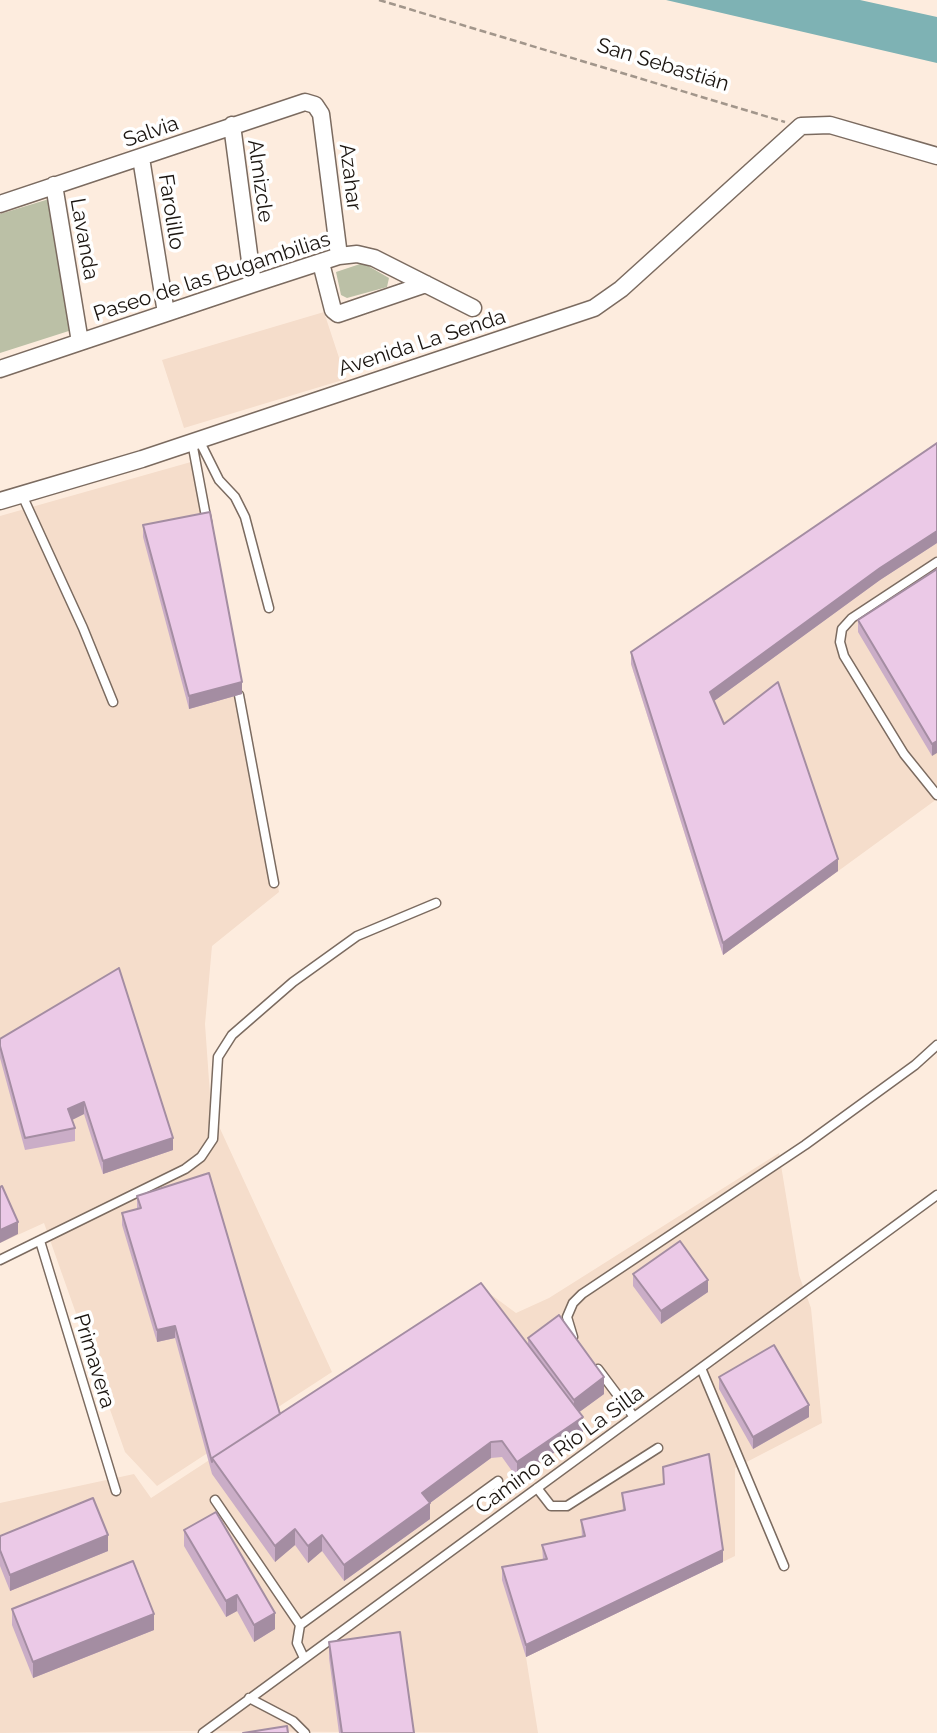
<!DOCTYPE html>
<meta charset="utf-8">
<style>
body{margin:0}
canvas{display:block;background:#fdecde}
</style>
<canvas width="937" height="1733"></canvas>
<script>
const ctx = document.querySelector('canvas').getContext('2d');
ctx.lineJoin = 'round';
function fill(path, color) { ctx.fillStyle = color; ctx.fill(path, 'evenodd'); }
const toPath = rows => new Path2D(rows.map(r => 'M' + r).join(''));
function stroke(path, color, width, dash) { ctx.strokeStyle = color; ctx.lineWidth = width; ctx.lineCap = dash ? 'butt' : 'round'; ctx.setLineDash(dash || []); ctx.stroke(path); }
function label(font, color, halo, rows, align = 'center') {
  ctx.font = font + ' Raleway,sans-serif'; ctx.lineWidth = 7; ctx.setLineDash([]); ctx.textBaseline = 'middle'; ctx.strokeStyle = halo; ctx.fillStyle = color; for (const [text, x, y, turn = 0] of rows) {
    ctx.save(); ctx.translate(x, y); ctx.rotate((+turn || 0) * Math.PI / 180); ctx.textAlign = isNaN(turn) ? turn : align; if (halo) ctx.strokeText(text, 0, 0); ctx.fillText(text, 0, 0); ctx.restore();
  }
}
const built = toPath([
 [324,312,346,379,184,428,162,360],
 [937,442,937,799,723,955,631,664],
 [198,460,279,892,212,946,205,1024,211,1109,332,1372,157,1486,125,1452,44,1223,0,1243,0,516],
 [779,1153,799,1275,811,1308,822,1423,735,1468,735,1556,526,1657,538,1733,182,1731,0,1733,0,1503,134,1474,151,1498,478,1285,516,1313,549,1298]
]);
const green = toPath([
 [49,199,75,329,0,353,0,214],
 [363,263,389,278,387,287,347,298,341,295,336,272]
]);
const water = toPath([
 [666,0,860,0,937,17,937,63]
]);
const path = toPath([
 [379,0,785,122]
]);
const service = toPath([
 [199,440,219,480,235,497,245,517,269,608],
 [192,442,207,522],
 [22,495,83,628,113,702],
 [937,562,852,618,842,629,840,642,844,656,904,754,937,795],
 [239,695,274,883],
 [40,1241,116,1491],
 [0,1260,185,1169,201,1157,213,1139,218,1057,232,1035,293,982,357,936,436,903],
 [573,1337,567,1317,573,1303,582,1294,805,1145,915,1065,937,1045],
 [701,1368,784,1566],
 [598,1369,634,1417],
 [537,1488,551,1506,567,1506,658,1448],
 [215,1500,300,1625],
 [304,1658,297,1643,300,1625,498,1481],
 [249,1698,293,1721,305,1733],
 [203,1733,937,1195]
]);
const minor = toPath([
 [232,125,253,284],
 [141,158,166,313],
 [54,185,80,342],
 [0,204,305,102,315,105,321,114,339,256],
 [321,263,333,310,338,314,426,284],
 [0,369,253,284,339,256,357,254,374,258,473,308],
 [0,501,142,459,594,308,621,289,801,126,830,125,937,156]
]);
const wall = toPath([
 [937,443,937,543,880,580,714,701,724,724,838,871,723,955,631,664,631,652],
 [143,525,242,694,189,709,143,537],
 [937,569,932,756,858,632,858,620],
 [0,1039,173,1150,103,1174,84,1114,72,1120,75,1128,75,1141,25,1150,0,1058],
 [137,1196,280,1414,528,1345,528,1338,604,1394,579,1412,583,1433,517,1478,502,1457,491,1458,430,1503,430,1519,344,1581,322,1551,308,1563,295,1545,275,1562,212,1474,175,1338,157,1342,122,1225,122,1213,137,1209],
 [633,1274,708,1292,661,1324,633,1286],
 [719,1377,809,1417,753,1449,719,1389],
 [663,1467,723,1562,526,1657,502,1580,502,1567,543,1560,542,1545,582,1537,581,1520,623,1511,622,1493,663,1484],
 [184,1530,275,1629,254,1642,237,1611,226,1617,184,1546],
 [0,1550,108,1551,10,1591,0,1566],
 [12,1609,154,1630,33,1678,12,1625],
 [329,1642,414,1733,339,1733,329,1658]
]);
const shadedWall = toPath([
 [937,531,937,543,880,580,710,704,710,692,880,568],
 [242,682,242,694,189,709,189,696],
 [937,741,937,753,932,756,932,744],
 [838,859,838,871,723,955,723,943],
 [84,1102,84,1114,68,1122,68,1109],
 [173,1138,173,1150,103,1174,103,1161],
 [18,1222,18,1234,0,1243,0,1230],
 [708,1280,708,1292,661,1324,661,1311],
 [175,1326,175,1338,157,1342,157,1330],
 [604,1377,604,1394,574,1416,574,1400],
 [809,1405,809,1417,753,1449,753,1437],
 [583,1417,583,1433,517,1478,517,1462],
 [491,1442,491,1458,430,1503,430,1519,344,1581,344,1565,422,1493],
 [295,1529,295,1545,275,1562,275,1546],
 [108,1535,108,1551,10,1591,10,1575],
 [322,1535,322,1551,308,1563,308,1546],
 [723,1550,723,1562,526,1657,526,1645],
 [237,1595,237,1611,226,1617,226,1601],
 [275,1613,275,1629,254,1642,254,1625],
 [154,1614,154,1630,33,1678,33,1662]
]);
const building = toPath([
 [937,443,937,531,880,568,710,692,724,724,778,682,838,859,723,943,631,652,937,443],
 [210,512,242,682,189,696,143,525,210,512],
 [937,569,937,741,932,744,858,620,937,569],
 [119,968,173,1138,103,1161,84,1102,68,1109,75,1128,25,1138,0,1046,0,1039,119,968],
 [209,1173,280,1414,212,1458,212,1462,175,1326,157,1330,122,1213,141,1208,137,1196,209,1173],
 [2,1186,18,1222,0,1230,0,1187,2,1186],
 [680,1241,708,1280,661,1311,633,1274,680,1241],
 [481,1283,583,1417,517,1462,502,1441,491,1442,422,1493,430,1503,344,1565,322,1535,308,1546,295,1529,275,1546,212,1458,481,1283],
 [559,1315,604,1377,574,1400,528,1338,559,1315],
 [774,1345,809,1405,753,1437,719,1377,774,1345],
 [709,1454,723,1550,526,1645,502,1567,547,1559,542,1545,585,1536,581,1520,625,1510,622,1493,664,1484,663,1467,709,1454],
 [93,1498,108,1535,10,1575,0,1550,0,1536,93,1498],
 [216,1512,275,1613,254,1625,237,1595,226,1601,184,1530,216,1512],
 [133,1561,154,1614,33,1662,12,1609,133,1561],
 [400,1632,414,1733,342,1733,329,1642,400,1632],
 [287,1726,288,1733,243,1733,287,1726]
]);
const streetNames = [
 ["San Sebastián",663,65,17],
 ["Salvia",151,132,-19],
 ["Azahar",350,177,83],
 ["Almizcle",260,181,82],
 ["Farolillo",171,212,81],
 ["Lavanda",84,239,80],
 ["Paseo de las Bugambilias",212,277,-18],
 ["Avenida La Senda",422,343,-18],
 ["Primavera",94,1361,73],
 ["Camino a Río La Silla",560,1450,-36]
];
fill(built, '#f5ddcb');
fill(green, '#bbc0a6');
fill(water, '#7eb2b4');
stroke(service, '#7b6b60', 11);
stroke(minor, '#7b6b60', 19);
stroke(path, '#a2968b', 2.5, [7, 3.5]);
stroke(service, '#fff', 8);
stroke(minor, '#fff', 16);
fill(wall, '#caadc7');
fill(shadedWall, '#a48da2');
fill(building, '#ebc9e7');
stroke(building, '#a48da2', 2);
label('21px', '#1b1510', '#fff', streetNames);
</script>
